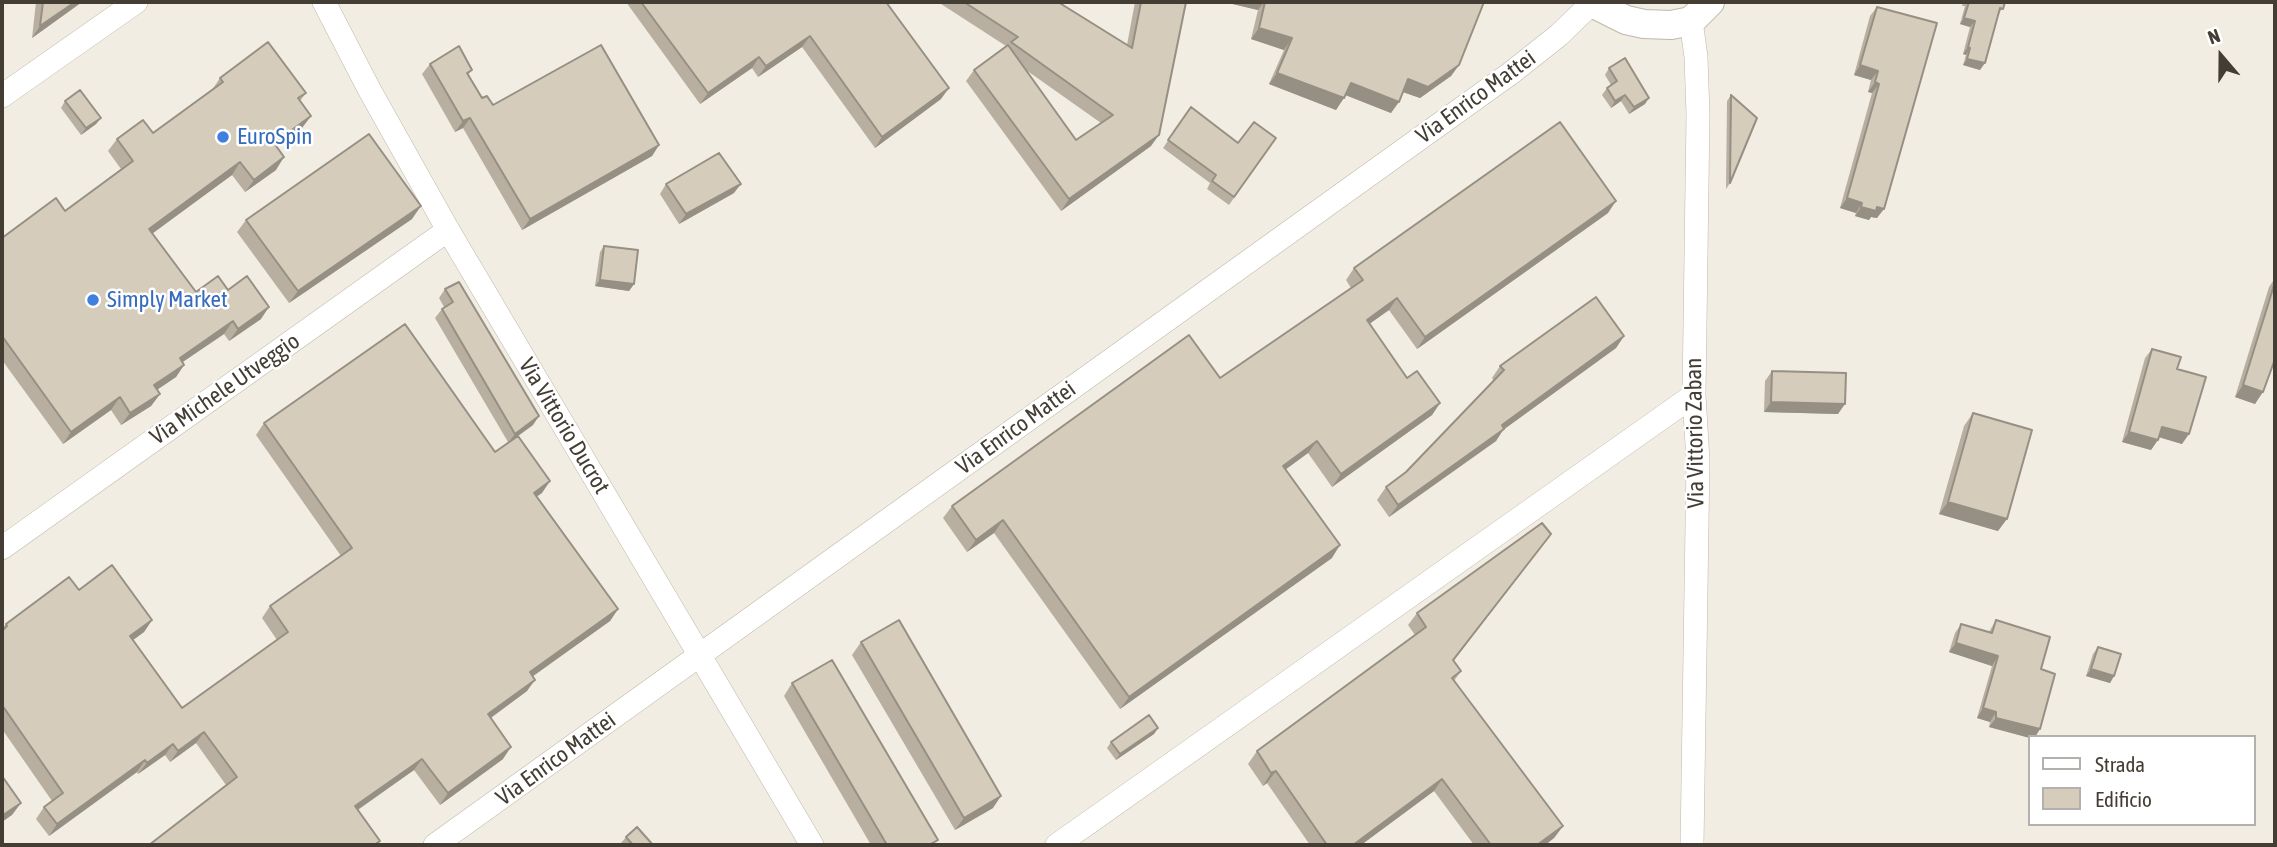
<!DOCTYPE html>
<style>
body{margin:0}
#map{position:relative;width:2277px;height:847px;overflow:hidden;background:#f1ede2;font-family:"Asap Condensed",sans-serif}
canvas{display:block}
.frame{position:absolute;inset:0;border:4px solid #433d33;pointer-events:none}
.legend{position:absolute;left:2028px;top:735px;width:228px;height:91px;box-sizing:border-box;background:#fff;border:2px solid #b4b1ad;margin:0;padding:9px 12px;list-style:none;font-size:21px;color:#433d33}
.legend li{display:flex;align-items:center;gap:14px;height:35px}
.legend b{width:35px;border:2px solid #b4b1ad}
.north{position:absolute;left:2186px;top:21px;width:70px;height:70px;-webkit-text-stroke:5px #fff;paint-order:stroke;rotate:340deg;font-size:19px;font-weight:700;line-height:28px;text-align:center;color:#433d33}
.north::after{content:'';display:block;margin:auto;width:24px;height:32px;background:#433d33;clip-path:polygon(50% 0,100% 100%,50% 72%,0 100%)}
</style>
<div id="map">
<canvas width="2277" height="847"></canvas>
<div class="frame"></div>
<ul class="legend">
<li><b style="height:9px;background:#fff"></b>Strada</li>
<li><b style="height:19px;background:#d6ccbb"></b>Edificio</li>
</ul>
<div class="north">N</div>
</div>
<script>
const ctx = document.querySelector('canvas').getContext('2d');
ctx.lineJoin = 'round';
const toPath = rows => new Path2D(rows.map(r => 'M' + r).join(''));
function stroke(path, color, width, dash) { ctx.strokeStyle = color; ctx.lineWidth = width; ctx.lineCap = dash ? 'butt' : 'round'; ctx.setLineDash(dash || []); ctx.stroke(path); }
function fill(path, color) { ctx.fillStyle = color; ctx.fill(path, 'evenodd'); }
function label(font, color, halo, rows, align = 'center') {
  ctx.font = font + ' "Asap Condensed",sans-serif'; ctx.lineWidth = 5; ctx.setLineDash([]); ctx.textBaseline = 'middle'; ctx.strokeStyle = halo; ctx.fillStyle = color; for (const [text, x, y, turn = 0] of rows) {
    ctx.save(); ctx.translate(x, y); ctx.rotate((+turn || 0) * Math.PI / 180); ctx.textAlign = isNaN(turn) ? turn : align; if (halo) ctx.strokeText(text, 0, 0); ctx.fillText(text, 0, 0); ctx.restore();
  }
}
const minor = toPath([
 [324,2,369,89,448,230,812,845],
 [1691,21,1696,57,1698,115,1694,395,1698,461,1692,845],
 [2,96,136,2],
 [2,548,448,230],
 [435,845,1511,73,1559,35,1591,4],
 [1057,845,1694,395]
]);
const tertiary = toPath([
 [1590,2,1626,20,1644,24,1671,25,1691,21,1710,2]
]);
const wall = toPath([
 [36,2,82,2,32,38],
 [626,2,886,2,941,99,875,148,802,47,758,77,752,68,700,104],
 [938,2,1058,2,1127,45,1135,2,1186,2,1151,146,1061,211,966,81,974,70,1006,46],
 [1026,70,1101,123,1076,140],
 [1224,2,1484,2,1459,65,1451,76,1420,98,1403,92,1391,113,1345,95,1336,110,1269,84,1284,50,1251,39,1258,10],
 [1963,2,2005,2,1998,16,1980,70,1963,65,1966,55,1963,54,1970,27,1960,24,1965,6,1962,6],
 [1877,7,1937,23,1877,218,1871,217,1869,220,1855,216,1856,213,1840,208,1872,93,1868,92,1871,80,1854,75,1870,16],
 [430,64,472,70,468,75,482,98,493,105,659,145,652,156,522,230,463,128,455,132,422,74],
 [1609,68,1645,104,1629,114,1621,101,1611,108,1602,95,1607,88,1611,85,1605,75],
 [220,78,306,93,300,101,302,128,276,147,276,170,245,192,232,175,152,233,196,292,228,290,261,319,229,341,224,334,182,362,184,365,176,377,157,390,160,394,151,406,121,425,111,410,63,444,2,360,2,238,65,211,121,169,108,151,117,139,153,133,212,90],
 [1731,95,1730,183,1726,189,1727,101],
 [65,101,101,118,96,124,81,135,61,108],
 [1191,107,1238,143,1276,138,1229,205,1207,189,1210,183,1163,148],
 [666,184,734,193,679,224,660,194],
 [1608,213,1417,349,1389,310,1369,324,1407,378,1440,403,1432,415,1332,487,1308,453,1286,469,1332,558,1120,709,994,533,967,552,943,518,952,506,1220,378,1351,288,1346,280,1354,268],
 [412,219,289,303,237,232,246,220],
 [604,246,634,284,629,291,595,286,600,252],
 [2275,278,2275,362,2255,404,2235,397,2269,287],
 [445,289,533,425,518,436,542,493,537,496,618,609,610,621,533,676,527,691,490,718,503,759,440,805,414,770,358,810,380,841,377,845,149,845,226,785,196,743,170,762,165,755,138,774,137,772,49,836,36,819,44,807,52,801,2,729,2,629,6,624,79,590,152,620,144,632,133,640,182,708,277,640,262,618,270,606,341,556,256,435,264,423,495,452,508,442,435,318,442,309,444,307,439,298],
 [1624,336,1616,348,1503,430,1496,441,1389,517,1377,500,1386,487,1406,472,1494,381,1492,378,1500,366],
 [2152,349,2177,369,2182,444,2159,437,2151,450,2122,442,2145,358],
 [1772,371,1838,414,1764,412,1765,381],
 [1973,413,1998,531,1939,514,1964,426],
 [1542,546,1454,660,1461,671,1454,681,1563,826,1554,838,1545,845,1474,845,1434,791,1361,845,1310,845,1267,783,1263,786,1248,764,1257,751,1415,635,1408,625,1417,613],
 [1996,620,2041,669,2040,729,2035,737,2030,737,2030,738,1989,727,1990,722,1977,718,1992,666,1949,652,1955,633,1961,624,1989,632],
 [861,642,993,808,955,830,852,655],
 [2098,647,2114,676,2110,683,2086,676,2093,654],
 [792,683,934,845,871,845,784,696],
 [1158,728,1154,734,1116,760,1107,748,1111,742],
 [626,837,653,845,623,845,621,843]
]);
const shadedWall = toPath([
 [75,2,82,2,32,38,40,26],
 [1224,2,1264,2,1258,10],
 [1964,18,1975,21,1970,27,1960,24],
 [1259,28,1292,38,1284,50,1251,39],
 [810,36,802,47,758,77,766,66],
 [1968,47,1970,48,1966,55,1963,54],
 [759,57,752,68,700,104,708,93],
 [1967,59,1985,63,1980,70,1963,65],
 [1459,65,1451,76,1420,98,1400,91,1408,79],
 [1860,65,1878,71,1871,80,1854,75],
 [1277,73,1344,98,1336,110,1269,84],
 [1875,82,1879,84,1872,93,1868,92],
 [1351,83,1399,102,1391,113,1343,94],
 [949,88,941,99,875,148,882,137],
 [1625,95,1621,101,1611,108,1615,101],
 [1649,98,1645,104,1629,114,1634,107],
 [311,116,302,128,265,155,274,143],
 [101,118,96,124,81,135,86,128],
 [470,118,463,128,455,132,463,121],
 [1159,135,1151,146,1061,211,1069,199],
 [659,145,652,156,522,230,530,219],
 [284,157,276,170,245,192,254,180],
 [240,162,232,175,141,242,149,229],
 [741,184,734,193,679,224,686,214],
 [1847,198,1862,203,1856,213,1840,208],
 [1616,201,1608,213,1417,349,1425,337],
 [421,206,412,219,289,303,298,291],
 [1861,207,1877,207,1884,209,1877,218,1871,217,1869,220,1855,216],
 [600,280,634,284,629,291,595,286],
 [1397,298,1389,310,1358,332,1367,320],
 [269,307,261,319,229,341,238,329],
 [233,321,224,334,171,370,180,358],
 [1624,336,1616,348,1503,430,1496,441,1389,517,1398,505,1502,425],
 [184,365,176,377,146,397,154,385],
 [2243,385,2263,392,2255,404,2235,397],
 [160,394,151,406,121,425,130,413],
 [120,397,111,410,63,444,71,432],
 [1771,402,1845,404,1838,414,1764,412],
 [1440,403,1432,415,1332,487,1341,474],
 [539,416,533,425,508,443,515,434],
 [2162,427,2189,434,2182,444,2155,436],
 [2129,432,2158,440,2151,450,2122,442],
 [1317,441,1308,453,1274,478,1283,466],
 [550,481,542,493,526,504,534,493],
 [1948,502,2007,519,1998,531,1939,514],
 [1003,520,994,533,967,552,976,540],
 [1551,534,1542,546,1445,672,1453,660],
 [1340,545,1332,558,1120,709,1129,697],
 [618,609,610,621,522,684,530,672],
 [152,620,144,632,122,648,130,636],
 [1956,643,1998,656,1992,666,1949,652],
 [2091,669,2114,676,2110,683,2086,676],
 [535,680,527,691,480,726,488,714],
 [1983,708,1996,712,1990,722,1977,718],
 [1996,718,2040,729,2035,737,2030,737,2030,738,1989,727],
 [1158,728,1154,734,1116,760,1120,754],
 [204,732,196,743,170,762,178,751],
 [173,744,165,755,138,774,147,763],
 [511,747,503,759,440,805,448,793],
 [422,759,414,770,347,817,355,806],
 [145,760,137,772,49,836,57,824],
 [1276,771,1267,783,1263,786,1271,773],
 [1442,779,1434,791,1361,845,1353,845],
 [1001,796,993,808,955,830,964,818],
 [21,803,12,815,2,822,2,817,3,815],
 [1563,826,1554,838,1545,845,1537,845]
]);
const building = toPath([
 [43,2,75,2,40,26,43,2],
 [641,2,886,2,949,88,882,137,810,36,766,66,759,57,708,93,641,2],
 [964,2,1058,2,1132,48,1141,2,1186,2,1159,135,1069,199,974,70,1008,45,1076,140,1113,115,1011,42,1018,37,964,2],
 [1265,2,1484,2,1459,65,1428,87,1408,79,1399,102,1351,83,1344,98,1277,73,1292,38,1259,28,1265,2],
 [1969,2,2005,2,2003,9,2000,8,1985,63,1967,59,1970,48,1968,47,1975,21,1964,18,1969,2],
 [1877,7,1937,23,1884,209,1877,207,1876,211,1861,207,1862,203,1847,198,1879,84,1875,82,1878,71,1860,65,1877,7],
 [268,42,306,93,298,98,311,116,274,143,284,157,254,180,240,162,149,229,196,292,218,276,228,290,247,276,269,307,238,329,233,321,180,358,184,365,154,385,160,394,130,413,120,397,71,432,2,336,2,238,56,198,65,211,133,161,117,139,143,120,153,133,223,82,220,78,268,42],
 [601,45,659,145,530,219,470,118,463,121,430,64,459,46,472,70,467,73,482,98,487,96,493,105,601,45],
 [1625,58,1649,98,1634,107,1625,95,1615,101,1607,88,1617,81,1609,68,1625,58],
 [80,90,101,118,86,128,65,101,80,90],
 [1731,95,1757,118,1730,183,1731,95],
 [1191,107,1238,143,1254,122,1276,138,1234,197,1212,181,1216,175,1168,140,1191,107],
 [1560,122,1616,201,1425,337,1397,298,1367,320,1407,378,1417,371,1440,403,1341,474,1317,441,1283,466,1340,545,1129,697,1003,520,976,540,952,506,1189,335,1220,378,1363,280,1354,268,1560,122],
 [369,134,421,206,298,291,246,220,369,134],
 [719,153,741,184,686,214,666,184,719,153],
 [604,246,638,250,634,284,600,280,604,246],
 [459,282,539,416,515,434,442,309,453,302,445,289,459,282],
 [2275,282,2275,359,2263,392,2243,385,2275,282],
 [1596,297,1624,336,1502,425,1504,429,1398,505,1386,487,1406,472,1504,370,1500,366,1596,297],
 [405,324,495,452,518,436,550,481,534,493,618,609,530,672,535,680,488,714,511,747,448,793,422,759,355,806,380,841,374,845,149,845,237,777,204,732,178,751,173,744,147,763,145,760,57,824,44,807,63,793,2,705,2,631,7,626,6,624,69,577,79,590,112,565,152,620,130,636,182,708,288,632,270,606,352,548,264,423,405,324],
 [2152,349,2181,357,2177,369,2206,377,2189,434,2162,427,2158,440,2129,432,2152,349],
 [1772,371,1846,373,1845,404,1771,402,1772,371],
 [1973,413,2032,430,2007,519,1948,502,1973,413],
 [1542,523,1551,534,1453,660,1461,671,1452,678,1563,826,1537,845,1491,845,1442,779,1353,845,1327,845,1276,771,1271,773,1257,751,1426,627,1417,613,1542,523],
 [899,620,1001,796,964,818,861,642,899,620],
 [1996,620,2050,637,2041,669,2055,674,2040,729,1996,718,1996,712,1983,708,1998,656,1956,643,1961,624,1992,633,1996,620],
 [2098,647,2121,654,2114,676,2091,669,2098,647],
 [832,660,938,840,929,845,887,845,792,683,832,660],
 [1149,715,1158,728,1120,754,1111,742,1149,715],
 [2,776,21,803,3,815,2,813,2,776],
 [637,827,653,845,633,845,626,837,637,827]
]);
const markers = [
 [223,137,7,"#3f7fe0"],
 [93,300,7,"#3f7fe0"]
];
const streetNames = [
 ["Via Enrico Mattei",1476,97,-36],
 ["Via Michele Utveggio",225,389,-35],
 ["Via Vittorio Ducrot",564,426,59],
 ["Via Enrico Mattei",1016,428,-36],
 ["Via Vittorio Zaban",1695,433,-91],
 ["Via Enrico Mattei",556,759,-36]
];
const shopNames = [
 ["EuroSpin",237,137],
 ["Simply Market",107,300]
];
stroke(minor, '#bfb8a8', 24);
stroke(tertiary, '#bfb8a8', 30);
stroke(minor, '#fff', 23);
stroke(tertiary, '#fff', 28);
fill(wall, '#b8afa1');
fill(shadedWall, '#968f83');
fill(building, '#d6ccbb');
stroke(building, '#968f83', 2);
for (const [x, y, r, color] of markers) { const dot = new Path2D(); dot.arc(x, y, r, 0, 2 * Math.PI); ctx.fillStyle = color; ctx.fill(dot); stroke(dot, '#fff', 2.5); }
label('23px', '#433d33', '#fff', streetNames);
label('23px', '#366cbe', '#fff', shopNames, 'left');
</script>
